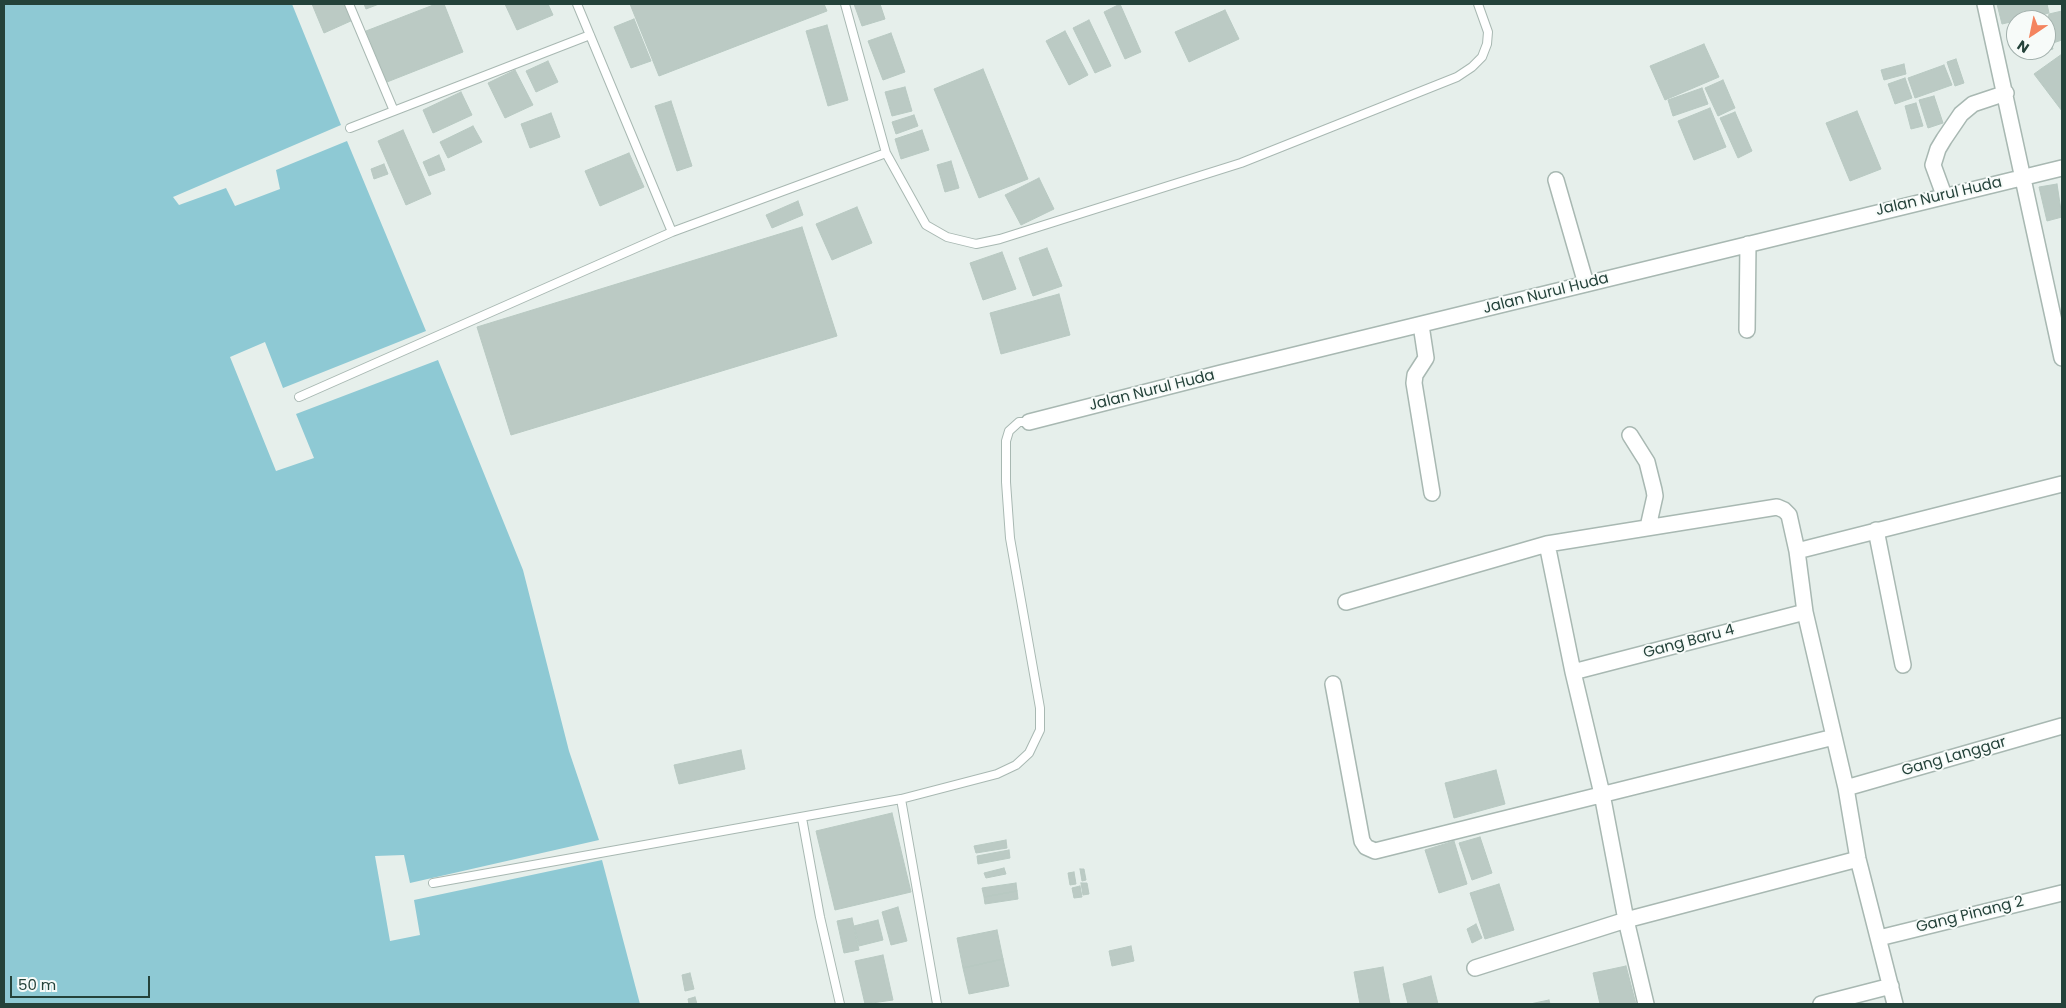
<!DOCTYPE html>
<style>
body{margin:0}
#map{position:relative;width:2066px;height:1008px;overflow:hidden;background:#e6efeb;font-family:Poppins,sans-serif}
canvas{display:block}
.frame{position:absolute;inset:0;border:5px solid #24423a;pointer-events:none}
.north{position:absolute;left:2006px;top:10px;width:50px;height:50px;box-sizing:border-box;background:#f7fbf9;border:1px solid #a3b1ad;border-radius:50%;rotate:214deg;font-size:14px;font-weight:700;line-height:20px;text-align:center;color:#24423a}
.north::after{content:'';display:block;margin:auto;width:18px;height:22px;background:#f4845f;clip-path:polygon(50% 0,100% 100%,50% 72%,0 100%)}
.scale{position:absolute;left:10px;top:976px;width:140px;height:22px;box-sizing:border-box;border:2px solid #24423a;border-top:0;padding-left:6px;font-size:15px;line-height:18px;white-space:nowrap;color:#24423a;-webkit-text-stroke:4px #f7fbf9;paint-order:stroke}
</style>
<div id="map">
<canvas width="2066" height="1008"></canvas>
<div class="frame"></div>
<div class="north">N</div>
<div class="scale">50 m</div>
</div>
<script>
const ctx = document.querySelector('canvas').getContext('2d');
ctx.lineJoin = 'round';
function fill(path, color) { ctx.fillStyle = color; ctx.fill(path, 'evenodd'); }
const toPath = rows => new Path2D(rows.map(r => 'M' + r).join(''));
function stroke(path, color, width, dash) { ctx.strokeStyle = color; ctx.lineWidth = width; ctx.lineCap = dash ? 'butt' : 'round'; ctx.setLineDash(dash || []); ctx.stroke(path); }
function label(font, color, halo, rows, align = 'center') {
  ctx.font = font + ' Poppins,sans-serif'; ctx.lineWidth = 4; ctx.setLineDash([]); ctx.textBaseline = 'middle'; ctx.strokeStyle = halo; ctx.fillStyle = color; for (const [text, x, y, turn = 0] of rows) {
    ctx.save(); ctx.translate(x, y); ctx.rotate((+turn || 0) * Math.PI / 180); ctx.textAlign = isNaN(turn) ? turn : align; if (halo) ctx.strokeText(text, 0, 0); ctx.fillText(text, 0, 0); ctx.restore();
  }
}
const water = toPath([
 [4,4,292,4,341,125,173,197,179,205,226,188,235,206,280,189,276,170,347,141,426,331,283,388,265,342,230,357,276,471,314,458,296,414,438,360,523,570,569,751,599,840,410,883,404,855,375,856,390,941,420,935,414,900,602,860,640,1004,4,1004]
]);
const building = toPath([
 [312,4,346,4,353,20,324,33,312,4],
 [364,4,379,4,366,9,364,4],
 [436,4,444,4,463,52,387,82,366,31,436,4],
 [505,4,548,4,553,15,517,30,505,4],
 [630,4,824,4,827,11,659,76,630,4],
 [854,4,880,4,885,19,862,26,854,4],
 [1120,4,1141,52,1125,59,1104,12,1120,4],
 [1997,4,2047,4,2049,13,2002,24,1997,4],
 [1225,10,1239,39,1189,62,1175,32,1225,10],
 [2062,11,2062,40,2053,43,2047,26,2049,14,2062,11],
 [634,19,651,61,631,68,614,27,634,19],
 [1089,20,1111,66,1095,73,1073,28,1089,20],
 [827,25,848,100,828,106,806,31,827,25],
 [2046,27,2053,49,2029,55,2027,50,2046,50,2046,27],
 [1065,31,1088,75,1069,85,1046,41,1065,31],
 [891,33,905,72,883,80,868,41,891,33],
 [1704,44,1719,77,1665,100,1650,66,1704,44],
 [2062,54,2062,111,2034,74,2062,54],
 [1956,59,1964,83,1955,86,1947,62,1956,59],
 [548,61,558,82,536,92,526,71,548,61],
 [1904,64,1906,74,1884,80,1881,70,1904,64],
 [1944,65,1952,85,1915,98,1908,78,1944,65],
 [983,69,1028,179,979,198,934,89,983,69],
 [515,70,533,105,505,118,488,83,515,70],
 [1905,78,1912,98,1895,104,1888,84,1905,78],
 [1723,80,1735,108,1718,116,1705,88,1723,80],
 [905,87,912,111,892,116,885,92,905,87],
 [1702,88,1708,104,1673,116,1668,100,1702,88],
 [461,92,472,115,433,133,423,110,461,92],
 [1934,96,1943,123,1928,128,1919,100,1934,96],
 [671,101,692,166,677,171,655,106,671,101],
 [1916,103,1923,126,1911,129,1905,106,1916,103],
 [1710,108,1726,147,1694,160,1678,121,1710,108],
 [1857,111,1881,169,1850,181,1826,123,1857,111],
 [1735,112,1752,151,1738,158,1720,118,1735,112],
 [551,113,560,137,530,148,521,124,551,113],
 [914,115,918,126,896,134,892,122,914,115],
 [473,126,482,142,448,158,440,142,473,126],
 [403,130,431,194,406,205,378,141,403,130],
 [922,130,929,150,901,159,895,139,922,130],
 [629,153,644,187,600,206,585,171,629,153],
 [439,155,445,170,429,176,423,162,439,155],
 [951,161,959,188,945,192,937,165,951,161],
 [384,164,388,174,374,179,371,169,384,164],
 [1039,178,1054,209,1021,225,1005,195,1039,178],
 [2057,184,2062,217,2047,221,2039,187,2057,184],
 [798,201,803,215,772,228,766,215,798,201],
 [857,207,872,243,832,260,816,224,857,207],
 [802,227,837,336,511,435,477,327,802,227],
 [1047,248,1062,286,1033,296,1019,258,1047,248],
 [1002,252,1016,289,983,300,970,263,1002,252],
 [1059,294,1070,335,1001,354,990,313,1059,294],
 [741,750,745,769,679,784,674,765,741,750],
 [1496,770,1505,804,1454,818,1445,783,1496,770],
 [892,813,911,892,835,910,816,831,892,813],
 [1480,837,1492,873,1472,880,1459,843,1480,837],
 [1006,840,1007,848,976,853,974,846,1006,840],
 [1454,841,1467,884,1439,893,1425,850,1454,841],
 [1009,850,1010,858,978,864,977,856,1009,850],
 [1004,868,1006,874,986,878,984,873,1004,868],
 [1080,869,1084,869,1086,880,1082,881,1080,869],
 [1074,872,1076,884,1070,885,1068,873,1074,872],
 [1016,883,1017,891,984,897,982,888,1016,883],
 [1081,883,1087,883,1089,894,1083,895,1081,883],
 [1499,884,1514,930,1485,939,1470,893,1499,884],
 [1080,886,1082,897,1074,898,1072,888,1080,886],
 [1017,891,1018,899,985,904,984,897,1017,891],
 [898,907,907,941,891,945,882,912,898,907],
 [852,918,859,950,844,953,837,921,852,918],
 [878,920,883,940,859,946,854,926,878,920],
 [1476,924,1482,938,1472,943,1467,929,1476,924],
 [997,930,1003,959,963,968,957,938,997,930],
 [1131,946,1134,961,1112,966,1109,951,1131,946],
 [883,955,893,1000,865,1004,855,961,883,955],
 [1003,959,1009,986,969,994,963,968,1003,959],
 [1626,966,1636,1004,1600,1004,1593,973,1626,966],
 [1383,967,1390,1004,1360,1004,1354,972,1383,967],
 [690,973,694,989,685,991,682,975,690,973],
 [1431,976,1438,1004,1408,1004,1403,984,1431,976],
 [695,997,697,1004,689,1004,688,999,695,997],
 [1549,1000,1550,1004,1530,1004,1549,1000]
]);
const lane = toPath([
 [349,4,394,111],
 [577,4,672,232,886,153,845,4],
 [350,128,590,35],
 [886,153,926,225,947,237,976,244,1000,239,1241,163,1457,77,1472,67,1482,57,1487,44,1488,32,1478,4],
 [299,397,672,232],
 [901,799,937,1004],
 [802,818,820,917,840,1004],
 [433,883,901,799,997,774,1016,765,1029,753,1040,730,1040,708,1010,538,1006,482,1006,441,1009,431,1019,422,1029,422]
]);
const street = toPath([
 [1985,4,2062,358],
 [1556,180,1586,284],
 [1944,195,1933,165,1938,149,1944,139,1961,114,1973,104,2006,93],
 [1421,325,1426,358,1415,375,1414,383,1432,493],
 [1747,330,1748,244],
 [1029,422,1221,373,2062,168],
 [1630,435,1647,462,1654,490,1655,496,1648,527],
 [1876,530,1903,665],
 [1547,544,1573,672,1602,794,1626,920,1646,1004],
 [1797,551,2062,484],
 [1346,602,1547,544,1777,507,1784,510,1789,515,1797,551,1805,612,1846,788,1858,859,1895,1004],
 [1573,672,1805,612],
 [1333,684,1362,841,1366,847,1375,851,1834,737],
 [1846,788,2062,726],
 [1879,938,2062,893],
 [1475,968,1626,920,1858,859],
 [1821,1004,1891,986]
]);
const streetNames = [
 ["Jalan Nurul Huda",1939,197,-13],
 ["Jalan Nurul Huda",1546,294,-14],
 ["Jalan Nurul Huda",1152,391,-14],
 ["Gang Baru 4",1689,642,-15],
 ["Gang Langgar",1954,757,-16],
 ["Gang Pinang 2",1970,915,-14]
];
fill(water, '#8ec9d4');
fill(building, '#bbcac4');
stroke(building, '#b8c9c2', 1);
stroke(lane, '#a8b8b2', 10);
stroke(street, '#a8b8b2', 18);
stroke(lane, '#fff', 8);
stroke(street, '#fff', 15);
label('15px', '#24423a', '#f7fbf9', streetNames);
</script>
